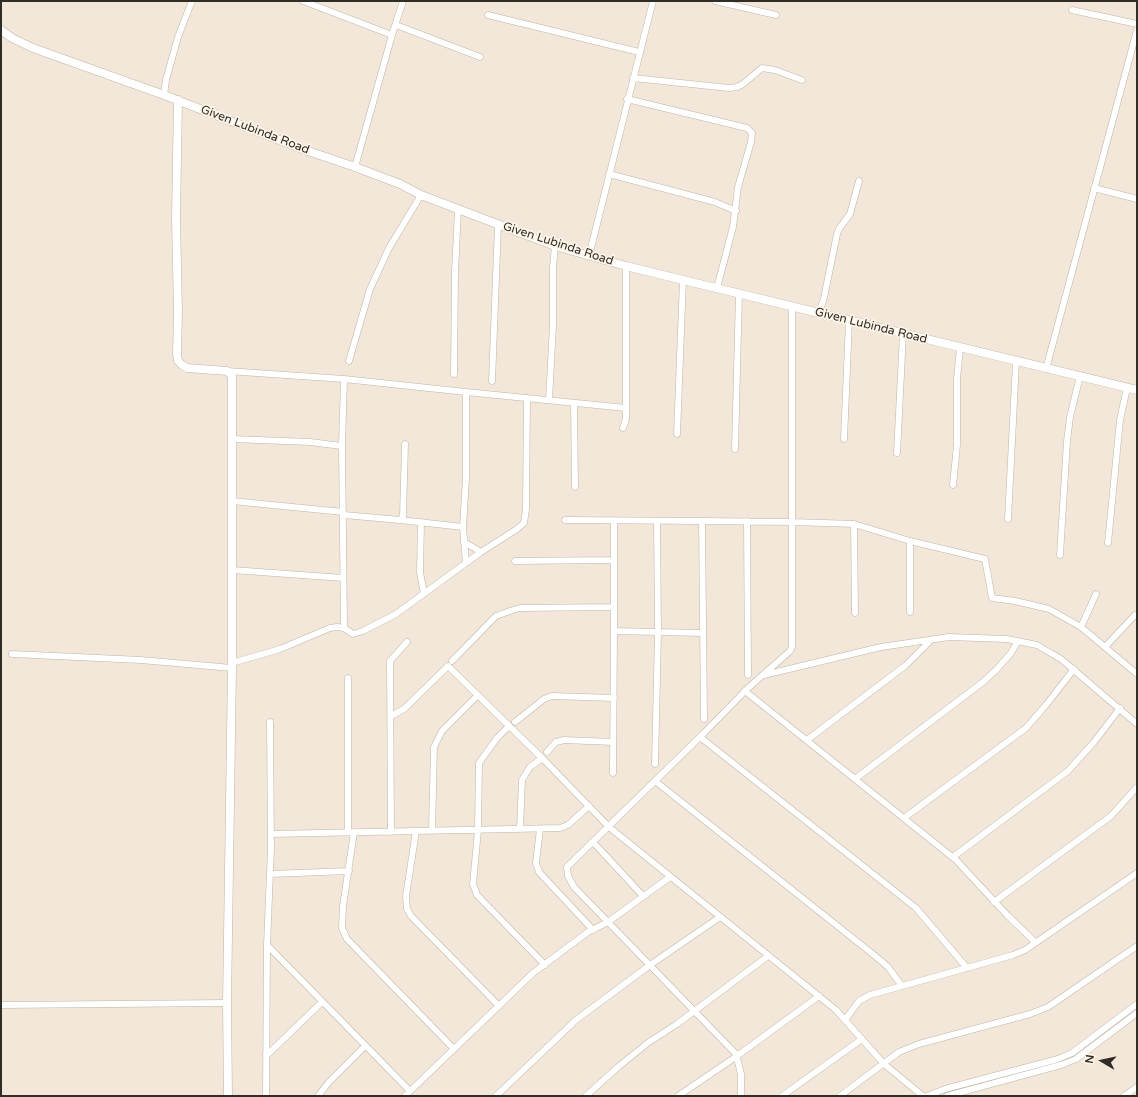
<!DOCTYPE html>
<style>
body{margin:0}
#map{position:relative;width:1138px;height:1097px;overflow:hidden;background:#f2e7d8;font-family:"Varela Round",sans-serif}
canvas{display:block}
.frame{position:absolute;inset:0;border:2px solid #302c26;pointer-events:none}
.north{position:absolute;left:1082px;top:1041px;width:40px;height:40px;-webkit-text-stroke:3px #fef5e9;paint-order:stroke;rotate:279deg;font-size:11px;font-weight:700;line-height:16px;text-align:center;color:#302c26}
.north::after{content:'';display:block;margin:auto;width:14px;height:18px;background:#302c26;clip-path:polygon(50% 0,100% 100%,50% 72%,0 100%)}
</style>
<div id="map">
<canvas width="1138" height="1097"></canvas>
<div class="frame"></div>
<div class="north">N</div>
</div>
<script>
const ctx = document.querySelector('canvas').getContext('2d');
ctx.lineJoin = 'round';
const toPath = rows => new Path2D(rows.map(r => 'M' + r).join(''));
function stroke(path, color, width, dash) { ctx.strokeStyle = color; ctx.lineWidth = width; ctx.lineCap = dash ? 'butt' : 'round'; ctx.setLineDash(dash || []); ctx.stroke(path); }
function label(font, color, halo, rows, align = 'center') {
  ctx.font = font + ' "Varela Round",sans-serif'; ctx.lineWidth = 3.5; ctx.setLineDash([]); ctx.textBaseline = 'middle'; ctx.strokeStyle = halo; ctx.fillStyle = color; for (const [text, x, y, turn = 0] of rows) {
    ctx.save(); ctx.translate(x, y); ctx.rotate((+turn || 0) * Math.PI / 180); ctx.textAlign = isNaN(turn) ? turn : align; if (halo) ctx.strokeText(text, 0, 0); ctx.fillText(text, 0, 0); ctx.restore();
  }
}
const street = toPath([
 [303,1,392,35],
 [715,1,776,15],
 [1072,10,1137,24],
 [488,15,639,52],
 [396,25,480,57],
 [633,78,729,88,737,87,743,84,762,68,775,70,802,80],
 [164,95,166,80,178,37,192,1],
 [627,99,747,128,752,133,751,142,738,187,733,227,717,288],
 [355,167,392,35,403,1],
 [609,174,715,202,736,211],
 [1094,188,1137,199],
 [589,256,653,1],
 [819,313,824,298,837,234,839,229,850,214,859,181],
 [349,361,370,289,389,248,421,195],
 [1046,369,1137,30],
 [227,371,344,379,466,392],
 [454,374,455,272,458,210],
 [492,381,498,225],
 [549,400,553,325,553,267,555,246],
 [574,403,575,487],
 [623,428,626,419,626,266],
 [677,434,683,280],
 [232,439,310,442,342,446],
 [844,439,849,321],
 [735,449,739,293],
 [897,453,903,334],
 [953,485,957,445,957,379,960,348],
 [232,501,343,512],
 [344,515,400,520,403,516,405,444],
 [1008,519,1016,362],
 [400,520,463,527],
 [565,520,702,521],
 [614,521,614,631,702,633],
 [747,521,748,675],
 [421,522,420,572,424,594],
 [854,524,855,613],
 [464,542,481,552],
 [1108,543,1120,420,1127,388],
 [1060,555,1067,441,1070,417,1080,376],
 [515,561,614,560],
 [466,563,463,527,466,478,466,392,626,408],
 [232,570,343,578],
 [910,612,910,541],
 [1081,627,1096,594],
 [344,628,342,446,344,379],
 [1105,647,1135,615,1137,615],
 [12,654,141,660,232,668],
 [452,661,496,616,510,611,520,608,613,607],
 [232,663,280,649,330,628,337,627,344,628,353,634,363,631,396,614,481,552,517,529,524,523,526,509,527,398],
 [764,675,881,647,949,637,1007,639,1037,645,1061,659,1137,724],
 [348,678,348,832],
 [745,691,956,860,1007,915,1035,942],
 [391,716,404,709,448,666,545,761,609,827,836,1010,884,1064,923,1096],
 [704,719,702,521,793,522,854,524,910,541,985,559,992,598,1015,601,1049,609,1081,627,1137,674],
 [515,722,544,699,552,696,614,698],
 [509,726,497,738,479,763,478,830,473,884,477,895,545,965],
 [700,737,916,908,967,968],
 [807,740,906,665,931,640],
 [547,752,556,742,564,740,613,742],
 [655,764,658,633,657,521],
 [613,773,614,631],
 [855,779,983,682,997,669,1011,653,1018,641],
 [655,781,874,955,888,967,902,986],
 [904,818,1026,728,1046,705,1074,669],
 [520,829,522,780,530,767,542,758],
 [540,829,536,863,539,872,593,930],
 [416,831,406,896,407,909,411,916,499,1006],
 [432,831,434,747,442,731,478,695],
 [354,832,343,906,342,928,347,939,454,1049],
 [391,832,390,661,407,642],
 [271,834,560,828,568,825,589,806],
 [593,842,643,896],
 [953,857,1068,771,1094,742,1120,708],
 [270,874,349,871],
 [994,902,1111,816,1137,787],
 [267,945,410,1091],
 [1,1005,227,1003],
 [845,1020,859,1001,870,995,1013,955,1025,950,1137,873],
 [266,1056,322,1002],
 [266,1096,267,945,271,848,270,722],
 [318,1096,329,1082,365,1046],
 [405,1096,533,973,588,932,608,922,670,877],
 [496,1096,576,1020,650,965,720,917],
 [586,1096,618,1067,649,1042,677,1024,768,956],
 [678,1096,737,1056,819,996],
 [741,1096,741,1074,736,1054,574,887,568,876,567,867,704,733,748,688,790,651,792,647,792,306],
 [782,1096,862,1039],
 [840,1096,899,1052,919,1044,1030,1014,1048,1007,1137,946],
 [927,1096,945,1089,1058,1059,1072,1053,1137,1004],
 [947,1096,1061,1065,1076,1059,1137,1013],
 [1124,1096,1137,1087]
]);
const secondary = toPath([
 [1,30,12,38,33,48,164,95,305,150,355,167,400,184,421,195,555,246,626,266,683,280,1137,390],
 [178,100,176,218,178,312,177,354,178,361,182,365,187,368,227,371,232,376,232,668,227,1003,228,1096]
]);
const streetNames = [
 ["Given Lubinda Road",255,130,21],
 ["Given Lubinda Road",558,244,18],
 ["Given Lubinda Road",871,326,14]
];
stroke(street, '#bfb5a6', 7);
stroke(secondary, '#bfb5a6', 9);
stroke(street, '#fff', 6);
stroke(secondary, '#fff', 8);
label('12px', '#302c26', '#fef5e9', streetNames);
</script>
